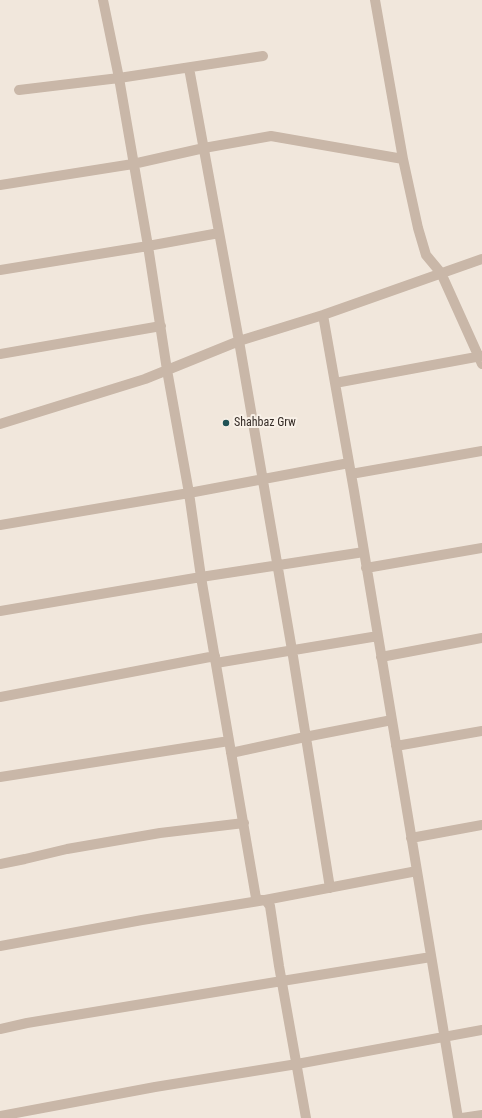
<!DOCTYPE html>
<style>
body{margin:0}
canvas{display:block;background:#f1e7dc}
</style>
<canvas width="482" height="1118"></canvas>
<script>
const ctx = document.querySelector('canvas').getContext('2d');
ctx.lineJoin = 'round';
const toPath = rows => new Path2D(rows.map(r => 'M' + r).join(''));
function stroke(path, color, width, dash) { ctx.strokeStyle = color; ctx.lineWidth = width; ctx.lineCap = dash ? 'butt' : 'round'; ctx.setLineDash(dash || []); ctx.stroke(path); }
function label(font, color, halo, rows, align = 'center') {
  ctx.font = font + ' "Roboto Condensed",sans-serif'; ctx.lineWidth = 4; ctx.setLineDash([]); ctx.textBaseline = 'middle'; ctx.strokeStyle = halo; ctx.fillStyle = color; for (const [text, x, y, turn = 0] of rows) {
    ctx.save(); ctx.translate(x, y); ctx.rotate((+turn || 0) * Math.PI / 180); ctx.textAlign = isNaN(turn) ? turn : align; if (halo) ctx.strokeText(text, 0, 0); ctx.fillText(text, 0, 0); ctx.restore();
  }
}
const minor = toPath([
 [103,0,119,78,148,246,167,370,189,493,201,577,256,898,260,900,265,900,267,902,270,906,279,966,306,1118],
 [375,0,403,159,418,228,426,255,441,273,482,364],
 [189,68,239,341,292,650,330,888],
 [19,90,119,78,263,56],
 [0,185,133,164,204,148,271,136,403,159],
 [0,270,148,246,219,233],
 [323,315,354,491,458,1118],
 [0,354,161,326],
 [335,383,482,356],
 [0,424,145,379,239,341,323,315,482,259],
 [351,474,482,451],
 [0,525,189,493,349,463],
 [366,568,482,548],
 [0,611,201,577,364,552],
 [381,657,482,638],
 [216,663,378,636],
 [0,697,215,656],
 [396,746,482,731],
 [231,753,305,737,392,720],
 [0,777,229,741],
 [411,838,482,825],
 [0,864,25,859,67,849,160,833,244,823],
 [0,946,142,920,265,900,417,871],
 [0,1029,27,1023,282,981,431,957],
 [0,1116,155,1087,297,1064,482,1030],
 [462,1118,482,1115]
]);
const markers = [
 [226,423,4,"#205255"]
];
const poiNames = [
 ["Shahbaz Grw",234,423]
];
stroke(minor, '#c9b7a8', 10);
for (const [x, y, r, color] of markers) { const dot = new Path2D(); dot.arc(x, y, r, 0, 2 * Math.PI); ctx.fillStyle = color; ctx.fill(dot); stroke(dot, '#f9f1e8', 1.5); }
label('12px', '#362d28', '#f9f1e8', poiNames, 'left');
</script>
